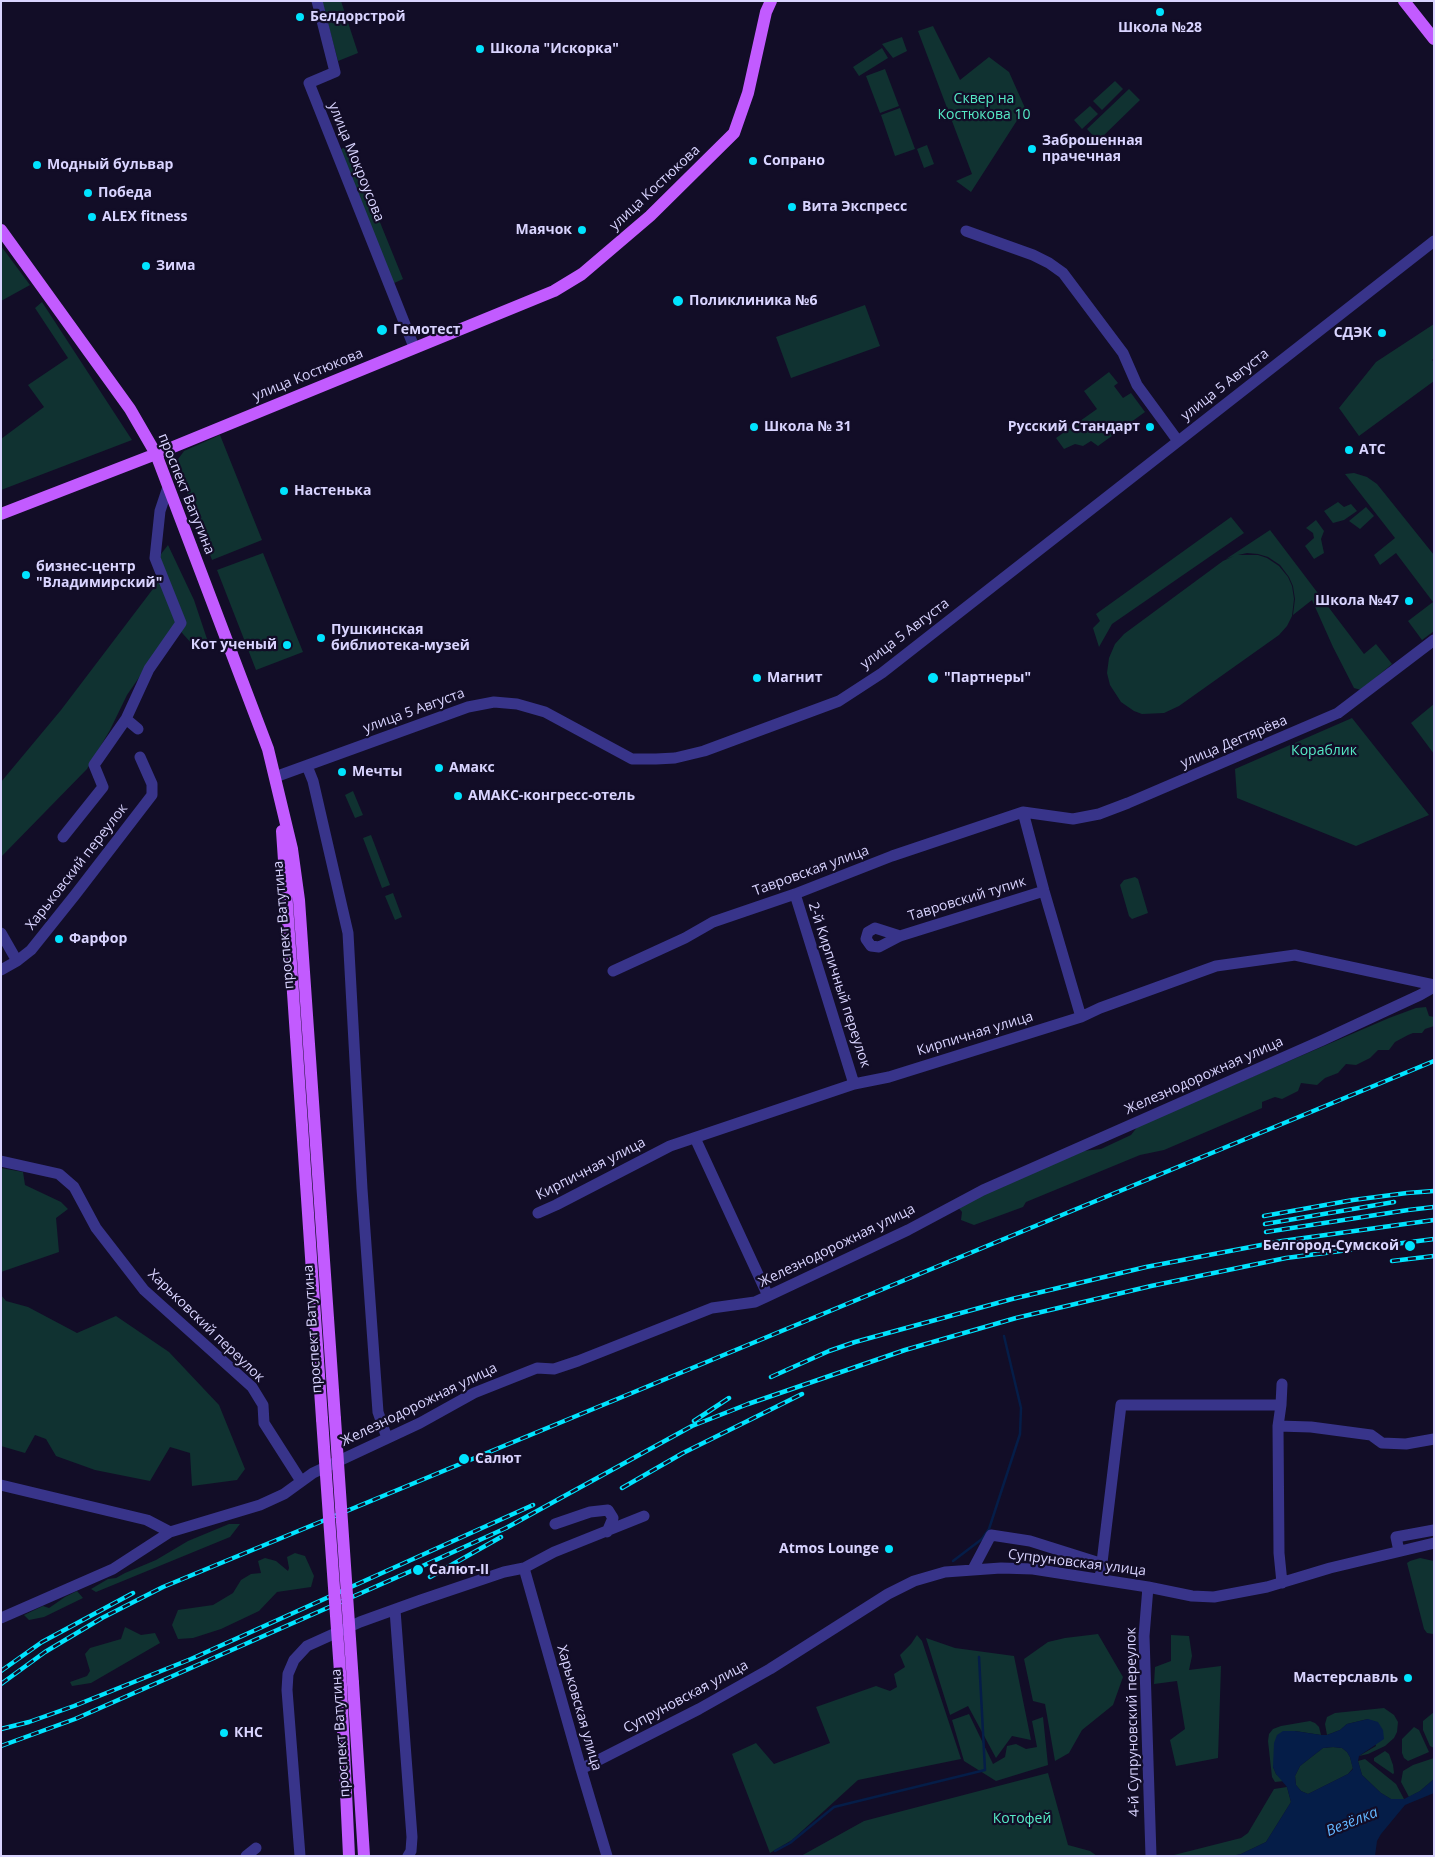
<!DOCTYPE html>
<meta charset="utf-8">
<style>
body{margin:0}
#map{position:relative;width:1435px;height:1857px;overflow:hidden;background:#120d27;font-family:"Open Sans",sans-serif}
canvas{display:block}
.frame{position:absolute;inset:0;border:2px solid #d9d4ff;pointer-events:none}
</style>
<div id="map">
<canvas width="1435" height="1857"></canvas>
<div class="frame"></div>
</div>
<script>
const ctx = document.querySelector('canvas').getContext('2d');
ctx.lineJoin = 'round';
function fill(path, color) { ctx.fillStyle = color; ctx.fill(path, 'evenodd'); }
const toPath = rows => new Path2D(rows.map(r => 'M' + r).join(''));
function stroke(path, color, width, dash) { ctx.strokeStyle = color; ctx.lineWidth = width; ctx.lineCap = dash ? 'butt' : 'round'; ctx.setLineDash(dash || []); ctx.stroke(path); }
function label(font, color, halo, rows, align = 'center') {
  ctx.font = font + ' "Open Sans",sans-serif'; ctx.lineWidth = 4.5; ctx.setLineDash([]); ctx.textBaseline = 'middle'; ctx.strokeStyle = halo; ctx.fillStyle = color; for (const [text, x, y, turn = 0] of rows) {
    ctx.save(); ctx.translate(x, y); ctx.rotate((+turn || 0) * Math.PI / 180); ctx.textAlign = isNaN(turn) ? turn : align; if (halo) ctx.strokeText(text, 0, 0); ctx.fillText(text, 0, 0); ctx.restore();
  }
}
const green = toPath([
 [322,1,341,1,358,53,338,61],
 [933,26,960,80,989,57,1009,72,1025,108,971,192,956,181,972,174,918,31],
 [902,37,907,51,893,58,882,44],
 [882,48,888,58,859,76,853,67],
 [885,69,899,106,880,113,866,76],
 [1115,81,1123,89,1102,110,1093,101],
 [1129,89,1140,100,1098,141,1087,129],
 [1090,106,1098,114,1082,129,1074,120],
 [900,108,915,149,895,156,881,115],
 [927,145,934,164,924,168,917,149],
 [349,146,403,279,392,284,338,150],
 [1,246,30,285,1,301],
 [42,302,132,440,1,490,1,439,44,407,28,385,68,358,35,308],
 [865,305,880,346,791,378,776,337],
 [1434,324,1434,358,1432,360,1434,362,1434,381,1359,436,1339,408,1376,362],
 [1109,372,1118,383,1114,386,1123,398,1131,393,1145,412,1098,446,1091,441,1083,446,1075,444,1064,449,1056,438,1097,409,1084,391],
 [220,435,262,540,212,560,176,462,184,451],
 [1354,473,1367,477,1377,484,1434,555,1434,631,1422,640,1408,621,1433,602,1396,553,1380,565,1374,555,1395,538,1345,474],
 [1338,502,1344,507,1351,504,1357,511,1344,520,1333,523,1324,511],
 [1366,507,1374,516,1360,529,1349,521],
 [1231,517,1244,533,1112,624,1099,647,1093,628,1100,621,1096,614],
 [1316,520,1324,531,1321,539,1324,553,1314,559,1305,546,1314,538,1313,533,1306,528],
 [1270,530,1364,654,1376,644,1392,664,1361,690,1354,688,1333,647,1312,600,1293,615,1295,599,1293,586,1289,577,1280,565,1268,557,1258,554,1247,553,1238,555,1258,555,1267,558,1279,566,1288,577,1292,586,1294,599,1292,616,1287,626,1279,635,1179,706,1164,713,1142,714,1134,711,1121,702,1110,685,1107,673,1109,658,1115,644,1124,634,1223,561,1234,556,1226,559],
 [168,545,194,600,207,639,192,644,175,625,127,695,110,730,87,769,1,857,1,782,61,710,159,581,154,563],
 [263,553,303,652,256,670,217,570],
 [1434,704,1434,754,1411,723],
 [1352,718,1429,815,1356,846,1237,798,1235,769],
 [353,791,363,815,355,818,345,795],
 [371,835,390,885,382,888,363,838],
 [1135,877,1138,879,1148,913,1132,919,1129,916,1120,885,1124,880],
 [393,893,402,917,395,920,385,896],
 [1426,1007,1429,1016,1434,1017,1434,1026,1425,1029,1422,1033,1413,1033,1408,1035,1395,1042,1389,1050,1378,1050,1370,1058,1356,1065,1346,1064,1338,1073,1325,1078,1317,1085,1301,1083,1298,1091,1282,1099,1275,1097,1262,1102,1262,1108,1164,1150,1140,1155,1026,1202,1023,1207,974,1225,961,1220,962,1212,957,1206,1083,1151,1101,1149,1131,1135,1138,1126,1389,1018,1416,1008],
 [1,1168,23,1172,25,1185,61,1202,68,1209,56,1218,59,1252,1,1272],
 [1,1295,6,1301,28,1307,77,1333,116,1316,169,1352,219,1405,245,1469,237,1480,192,1486,190,1453,170,1447,150,1481,95,1470,56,1456,46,1439,35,1435,25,1453,1,1446],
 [229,1524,240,1524,230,1537,96,1592,91,1589,108,1579,116,1578,125,1573,156,1560,188,1541],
 [295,1553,305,1556,314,1576,311,1587,277,1592,259,1611,221,1629,193,1638,178,1639,172,1625,178,1610,213,1605,233,1593,241,1580,251,1574,261,1573,258,1561,265,1558,276,1561,288,1571,289,1568,287,1557],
 [1420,1558,1434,1561,1433,1634,1427,1633,1424,1629,1407,1563,1410,1561],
 [77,1591,83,1598,44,1617,29,1620,24,1615,43,1606,49,1608,65,1597],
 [125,1627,141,1635,155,1633,160,1643,91,1683,72,1686,70,1682,87,1676,90,1671,85,1654,90,1648,121,1639],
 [1098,1634,1123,1677,1113,1705,1082,1730,1069,1753,1055,1761,1045,1704,1033,1701,1024,1659,1048,1642,1065,1638],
 [917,1635,922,1641,961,1759,858,1780,792,1840,770,1853,732,1754,756,1743,774,1764,830,1743,816,1707,876,1686,890,1691,897,1687,894,1674,905,1667,900,1655,911,1644],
 [1171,1635,1189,1636,1192,1656,1189,1670,1221,1666,1218,1758,1176,1766,1170,1740,1185,1729,1177,1681,1154,1684,1155,1667,1171,1661],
 [926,1638,955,1648,1014,1656,1031,1740,1012,1736,996,1758,968,1706,950,1715],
 [1384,1708,1394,1715,1398,1722,1397,1732,1394,1738,1385,1746,1368,1754,1359,1756,1376,1746,1368,1719,1347,1724,1340,1730,1327,1735,1325,1724,1327,1717,1335,1713],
 [1434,1712,1434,1748,1430,1746,1423,1730,1423,1721],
 [969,1714,993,1764,1005,1757,1007,1746,1016,1744,1026,1749,1037,1747,1032,1721,1043,1717,1048,1765,996,1781,964,1761,952,1720],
 [1310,1721,1315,1723,1319,1727,1321,1735,1295,1731,1273,1767,1276,1774,1284,1781,1275,1782,1272,1777,1268,1741,1269,1734,1273,1729,1281,1726],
 [1414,1727,1419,1730,1429,1752,1408,1761,1404,1758,1402,1753,1402,1739],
 [1333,1747,1342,1748,1347,1752,1350,1757,1353,1768,1348,1774,1308,1794,1301,1791,1296,1785,1295,1776,1300,1766,1323,1748],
 [1385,1751,1389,1754,1393,1765,1394,1773,1393,1774,1374,1761,1374,1758],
 [1434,1758,1434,1779,1420,1791,1409,1797,1401,1782,1403,1771,1413,1765],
 [1365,1759,1396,1784,1404,1799,1391,1799,1381,1793,1362,1775,1358,1761],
 [1048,1773,1068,1845,1090,1851,1097,1856,801,1856,864,1821],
 [1287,1787,1291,1802,1266,1842,1241,1854,1232,1856,1170,1856,1241,1838,1248,1833,1274,1789]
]);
const water = toPath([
 [1368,1719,1378,1722,1383,1730,1384,1739,1359,1756,1358,1761,1362,1775,1381,1793,1391,1799,1404,1799,1420,1791,1434,1779,1434,1793,1405,1805,1381,1834,1377,1841,1375,1856,1232,1856,1241,1854,1266,1842,1291,1802,1287,1787,1276,1774,1273,1767,1274,1743,1277,1735,1283,1731,1295,1731,1321,1735,1327,1735,1340,1730,1347,1724],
 [1333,1747,1342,1748,1347,1752,1350,1757,1353,1769,1348,1774,1308,1794,1301,1791,1296,1785,1295,1776,1300,1766,1323,1748]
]);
const stream = toPath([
 [953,1561,982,1539,989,1529,1020,1434,1021,1408,1004,1336],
 [775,1851,790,1843,834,1807,985,1770,979,1657]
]);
const minor = toPath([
 [317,1,335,72,309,83,414,347],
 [966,231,1033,255,1049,263,1063,273,1123,353,1137,385,1178,441],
 [138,729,126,719,149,669,181,623,155,558,160,511,168,487],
 [307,766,313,781,348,933,362,1189,378,1412,387,1438],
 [275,777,468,707,494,702,517,704,545,712,632,759,656,759,675,758,704,751,839,701,882,673,1434,241],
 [1023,812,1044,891,1081,1017],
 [63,837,103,787,94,765,126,719],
 [795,894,854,1084],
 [1,933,17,961,31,950,75,895,152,795,152,784,140,757],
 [900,936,875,928,868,932,866,939,871,946,879,947,900,936,1044,891],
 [1,970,17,961],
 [613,971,685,938,713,922,795,894,892,856,1023,812,1073,819,1099,814,1128,803,1338,713,1434,640],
 [695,1138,768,1296],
 [1,1161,59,1174,74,1187,96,1228,144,1290,252,1387,263,1405,264,1423,301,1481],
 [538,1213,556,1205,670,1146,854,1084,889,1077,1081,1017,1100,1008,1216,966,1295,955,1434,985],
 [1282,1384,1281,1405,1278,1426,1279,1553,1282,1583],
 [1278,1426,1311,1427,1371,1435,1382,1443,1406,1444,1434,1439],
 [1,1485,147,1520,170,1532],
 [555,1524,590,1512,608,1510,613,1518,607,1532],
 [1399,1551,1396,1537,1434,1530],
 [524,1568,581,1769,607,1856],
 [973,1569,991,1535,1030,1541,1103,1564],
 [1100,1579,1121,1405,1281,1405],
 [1148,1587,1144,1636,1151,1856],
 [395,1610,412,1837,411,1851,408,1856],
 [1,1618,113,1569,170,1532,260,1505,284,1494,313,1473,420,1423,474,1393,537,1368,554,1369,578,1361,712,1308,755,1302,768,1296,908,1230,983,1190,1323,1040,1420,995,1434,987],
 [581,1769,699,1709,770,1669,888,1594,914,1581,945,1572,1001,1568,1033,1569,1148,1587,1192,1596,1214,1597,1267,1587,1330,1568,1434,1543],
 [246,1856,256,1848],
 [300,1856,287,1690,288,1674,294,1660,307,1646,360,1622,421,1600,504,1572,524,1568,554,1552,644,1516]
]);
const major = toPath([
 [1404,1,1434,39],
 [1,230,130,409,156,454,268,749,292,849,299,900,335,1419],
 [1,514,156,454,554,291,582,274,650,216,734,133,748,93,766,12,771,1],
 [282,831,322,1419],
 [353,1683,364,1856],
 [341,1686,349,1856]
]);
const rail = toPath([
 [1264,1216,1353,1200,1407,1193,1434,1191],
 [1265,1224,1394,1202],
 [1266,1232,1408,1210,1434,1207],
 [1392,1261,1434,1256],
 [771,1377,829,1351,855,1342,1012,1299,1146,1267,1282,1241,1434,1220],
 [694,1421,729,1398],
 [622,1488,683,1453,802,1394],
 [430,1577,501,1537],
 [1,1671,42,1642,133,1593],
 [1,1684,45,1652,102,1618,163,1587,1434,1061],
 [1,1729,29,1722,74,1706,191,1659,533,1505],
 [1,1746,75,1719,418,1568,506,1528,692,1426,748,1404,905,1350,1016,1318,1151,1286,1286,1258,1434,1239]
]);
const majorBridge = toPath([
 [322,1419,341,1686],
 [335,1419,353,1683]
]);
const markers = [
 [1160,12,5,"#00e4ff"],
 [300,17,5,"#00e4ff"],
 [480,49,5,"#00e4ff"],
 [1032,149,5,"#00e4ff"],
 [753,161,5,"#00e4ff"],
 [37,165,5,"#00e4ff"],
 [88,193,5,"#00e4ff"],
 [792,207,5,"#00e4ff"],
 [92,217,5,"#00e4ff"],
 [582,230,5,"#00e4ff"],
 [146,266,5,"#00e4ff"],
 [678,301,6,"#00e4ff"],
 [382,330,6,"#00e4ff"],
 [1382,333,5,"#00e4ff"],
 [754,427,5,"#00e4ff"],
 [1150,427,5,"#00e4ff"],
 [1349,450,5,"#00e4ff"],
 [284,491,5,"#00e4ff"],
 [26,575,5,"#00e4ff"],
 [1409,601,5,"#00e4ff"],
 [321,638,5,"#00e4ff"],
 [287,645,5,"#00e4ff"],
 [757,678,5,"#00e4ff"],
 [933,678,6,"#00e4ff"],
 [439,768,5,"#00e4ff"],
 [342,772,5,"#00e4ff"],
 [458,796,5,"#00e4ff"],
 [59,939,5,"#00e4ff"],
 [1410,1246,6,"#00e4ff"],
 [464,1459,6,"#00e4ff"],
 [889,1549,5,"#00e4ff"],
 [418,1570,6,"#00e4ff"],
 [1408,1678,5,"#00e4ff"],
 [224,1733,5,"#00e4ff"]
];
const poiNames = [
 ["Белдорстрой",310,17],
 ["Школа №28",1160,28,"center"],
 ["Школа \"Искорка\"",490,49],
 ["Заброшенная",1042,141],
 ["прачечная",1042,157],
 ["Сопрано",763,161],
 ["Модный бульвар",47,165],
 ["Победа",98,193],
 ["Вита Экспресс",802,207],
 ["ALEX fitness",102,217],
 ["Маячок",572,230,"right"],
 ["Зима",156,266],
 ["Поликлиника №6",689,301],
 ["Гемотест",393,330],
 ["СДЭК",1372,333,"right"],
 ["Школа № 31",764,427],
 ["Русский Стандарт",1140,427,"right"],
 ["АТС",1359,450],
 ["Настенька",294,491],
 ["бизнес-центр",36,567],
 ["\"Владимирский\"",36,583],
 ["Школа №47",1399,601,"right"],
 ["Пушкинская",331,630],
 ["библиотека-музей",331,646],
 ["Кот ученый",277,645,"right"],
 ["Магнит",767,678],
 ["\"Партнеры\"",944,678],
 ["Амакс",449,768],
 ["Мечты",352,772],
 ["АМАКС-конгресс-отель",468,796],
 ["Фарфор",69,939],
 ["Белгород-Сумской",1399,1246,"right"],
 ["Салют",475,1459],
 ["Atmos Lounge",879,1549,"right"],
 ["Салют-II",429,1570],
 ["Мастерславль",1398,1678,"right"],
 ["КНС",234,1733]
];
const parkNames = [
 ["Сквер на",984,99],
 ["Костюкова 10",984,115],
 ["Кораблик",1324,751],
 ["Котофей",1022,1819]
];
const streetNames = [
 ["улица Мокроусова",356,162,68],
 ["улица Костюкова",655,188,-43],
 ["улица Костюкова",308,375,-22],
 ["улица 5 Августа",1225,385,-38],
 ["проспект Ватутина",186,494,68],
 ["улица 5 Августа",905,634,-37],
 ["улица 5 Августа",414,711,-20],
 ["улица Дегтярёва",1234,742,-23],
 ["Харьковский переулок",77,867,-52],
 ["Тавровская улица",811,871,-20],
 ["Тавровский тупик",967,899,-17],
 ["проспект Ватутина",284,925,-95],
 ["2-й Кирпичный переулок",839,985,72],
 ["Кирпичная улица",975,1034,-17],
 ["Железнодорожная улица",1204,1076,-24],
 ["Кирпичная улица",591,1169,-27],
 ["Железнодорожная улица",837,1246,-26],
 ["Харьковский переулок",206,1326,44],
 ["проспект Ватутина",313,1329,-94],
 ["Железнодорожная улица",419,1405,-26],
 ["Супруновская улица",1077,1563,7],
 ["Супруновская улица",686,1697,-28],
 ["Харьковская улица",579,1708,74],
 ["4-й Супруновский переулок",1133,1722,-91],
 ["проспект Ватутина",341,1733,-94]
];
const waterNames = [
 ["Везёлка",1352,1822,-22]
];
fill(green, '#103231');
fill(water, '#051d48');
stroke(stream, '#051d48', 2.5);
stroke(minor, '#38348a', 11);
stroke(major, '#c25bff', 12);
stroke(rail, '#00e4ff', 4.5);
stroke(rail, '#120d27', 2.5, [8]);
stroke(majorBridge, '#c25bff', 12);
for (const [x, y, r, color] of markers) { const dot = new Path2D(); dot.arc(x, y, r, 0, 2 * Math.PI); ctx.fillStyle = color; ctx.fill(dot); stroke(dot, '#120d27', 2); }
label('bold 14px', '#d9d4ff', '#120d27', poiNames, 'left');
label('14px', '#55eac5', '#120d27', parkNames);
label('14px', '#d9d4ff', '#120d27', streetNames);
label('italic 15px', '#62b5ff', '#120d27', waterNames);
</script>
